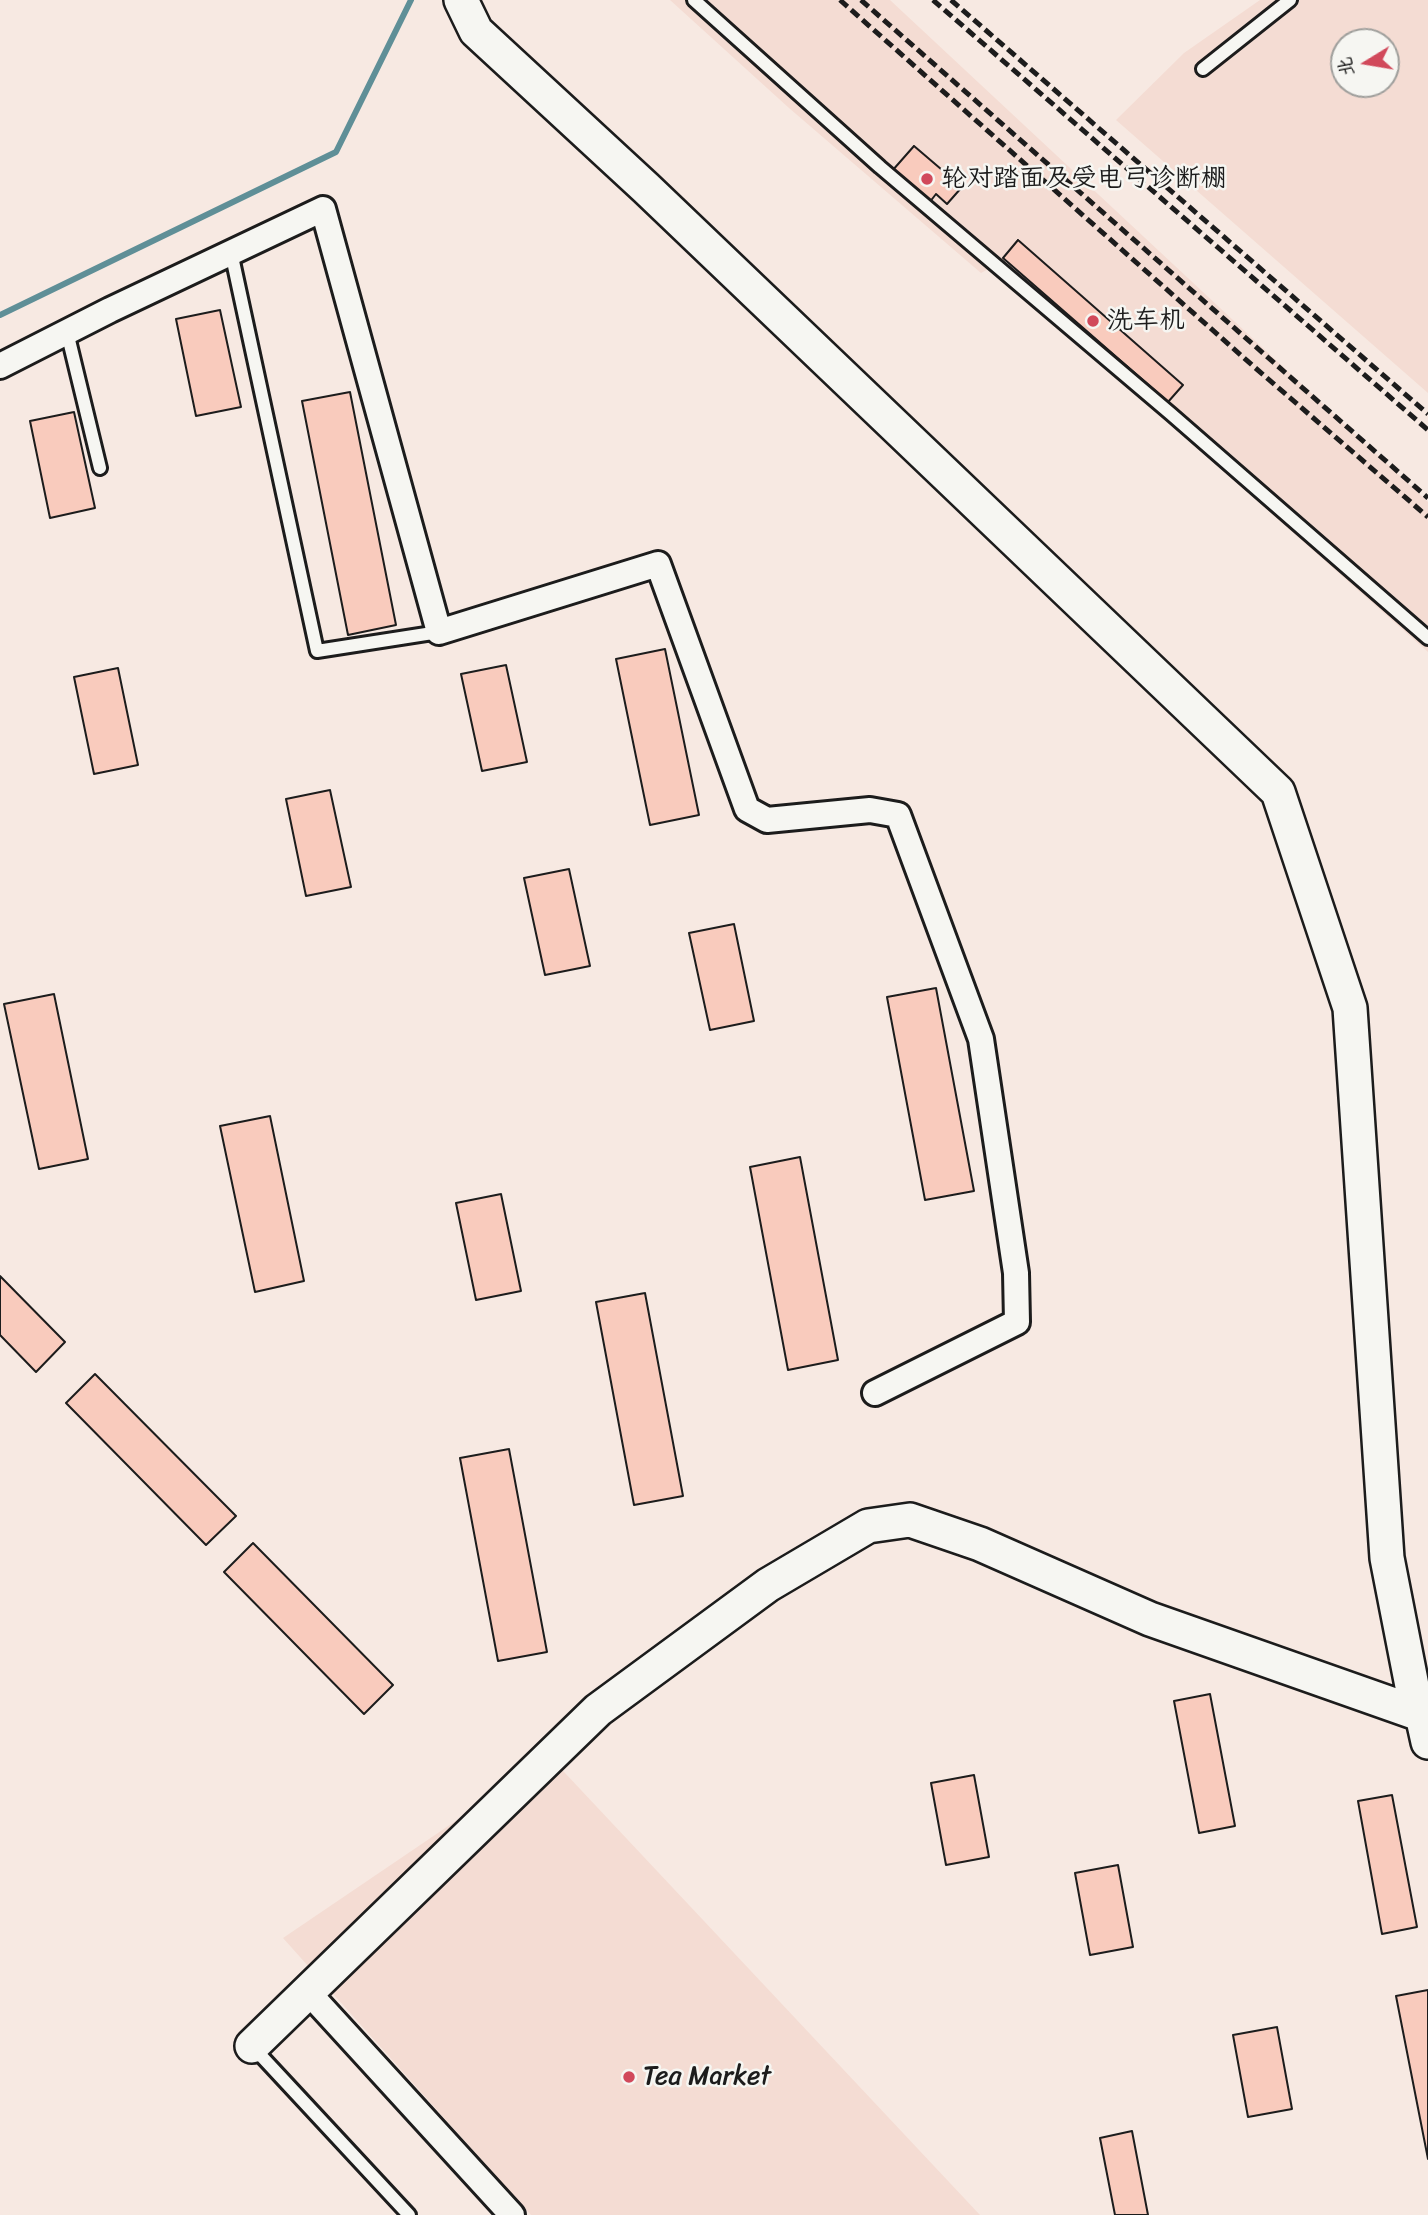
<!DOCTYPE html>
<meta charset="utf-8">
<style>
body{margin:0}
#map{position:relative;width:1428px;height:2215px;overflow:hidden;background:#f7e9e2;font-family:Sriracha,"LXGW WenKai TC",sans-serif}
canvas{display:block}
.north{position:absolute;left:1330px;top:28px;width:70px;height:70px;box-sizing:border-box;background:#f6f6f2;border:2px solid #9f9f9c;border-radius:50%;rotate:259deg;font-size:19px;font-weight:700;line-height:28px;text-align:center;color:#1c1c1c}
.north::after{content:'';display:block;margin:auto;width:24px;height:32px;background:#d1495b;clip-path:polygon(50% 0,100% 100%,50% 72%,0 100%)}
</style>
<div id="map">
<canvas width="1428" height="2215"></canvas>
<div class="north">北</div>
</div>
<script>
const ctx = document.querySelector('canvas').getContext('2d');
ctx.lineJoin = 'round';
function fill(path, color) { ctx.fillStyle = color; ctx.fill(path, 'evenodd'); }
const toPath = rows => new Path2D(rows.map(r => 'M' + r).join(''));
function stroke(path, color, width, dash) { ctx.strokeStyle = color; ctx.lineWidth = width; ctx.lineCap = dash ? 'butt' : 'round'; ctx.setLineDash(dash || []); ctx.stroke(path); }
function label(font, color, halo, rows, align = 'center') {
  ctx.font = font + ' Sriracha,"LXGW WenKai TC",sans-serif'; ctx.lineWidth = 5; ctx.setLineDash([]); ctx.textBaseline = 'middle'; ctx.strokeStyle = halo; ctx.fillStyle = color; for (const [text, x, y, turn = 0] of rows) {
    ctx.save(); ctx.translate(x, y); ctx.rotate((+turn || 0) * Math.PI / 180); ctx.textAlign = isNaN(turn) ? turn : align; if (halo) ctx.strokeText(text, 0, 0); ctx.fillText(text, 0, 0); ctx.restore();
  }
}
const built = toPath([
 [670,0,890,0,1428,502,1428,652,992,267,981,273,789,108],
 [1260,0,1428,0,1428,393,1116,120,1184,53],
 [1344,42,1386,42,1386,84,1344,84],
 [550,1757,980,2215,531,2215,283,1938]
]);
const stream = toPath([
 [0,315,336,152,411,0]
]);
const building = toPath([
 [914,146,962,187,947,204,936,194,929,203,892,171,914,146],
 [1018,240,1183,385,1168,402,1003,258,1018,240],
 [220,310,241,407,196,416,176,319,220,310],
 [350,392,396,625,348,635,302,401,350,392],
 [74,412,95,508,50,518,30,421,74,412],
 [665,649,699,815,650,825,616,659,665,649],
 [506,665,527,762,482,771,461,674,506,665],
 [118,668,138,765,94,774,74,677,118,668],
 [330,790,351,887,306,896,286,799,330,790],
 [569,869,590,966,545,975,524,878,569,869],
 [734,924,754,1021,710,1030,689,933,734,924],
 [936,988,974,1191,925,1200,887,997,936,988],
 [54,994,88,1159,39,1169,4,1004,54,994],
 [270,1116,304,1281,255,1292,220,1126,270,1116],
 [800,1157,838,1360,788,1370,750,1167,800,1157],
 [501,1194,521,1291,476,1300,456,1203,501,1194],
 [0,1276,65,1342,36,1372,0,1335,0,1276],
 [645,1293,683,1496,634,1505,596,1302,645,1293],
 [95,1374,236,1516,206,1545,66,1403,95,1374],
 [509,1449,547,1652,498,1661,460,1458,509,1449],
 [253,1543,393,1685,364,1714,224,1572,253,1543],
 [1210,1694,1235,1826,1199,1833,1174,1701,1210,1694],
 [974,1775,989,1857,946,1865,931,1783,974,1775],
 [1392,1795,1417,1927,1382,1934,1358,1801,1392,1795],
 [1118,1865,1133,1947,1090,1955,1075,1873,1118,1865],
 [1428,1990,1428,2159,1396,1996,1428,1990],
 [1277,2027,1292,2109,1248,2117,1233,2035,1277,2027],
 [1132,2131,1148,2215,1115,2215,1100,2138,1132,2131]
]);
const lane = toPath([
 [694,0,880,167,1171,414,1428,638],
 [1203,69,1290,0],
 [231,252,317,651,439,632],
 [67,332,100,468],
 [252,2046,409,2215]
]);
const street = toPath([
 [0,366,110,310,323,209,439,632,658,564,747,809,767,820,870,810,898,815,981,1039,1016,1273,1017,1322,875,1393],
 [308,1992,512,2215]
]);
const secondary = toPath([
 [461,0,476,31,646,188,1278,792,1350,1008,1387,1558,1413,1691,1422,1715,1428,1742],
 [252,2046,598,1710,768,1585,868,1526,910,1520,980,1544,1150,1619,1428,1717]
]);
const rail = toPath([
 [840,0,1252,365,1428,517],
 [861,0,1428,498],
 [933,0,1428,430],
 [951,0,1428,414]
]);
const markers = [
 [927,179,7,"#d1495b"],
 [1093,321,7,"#d1495b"],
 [629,2077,7,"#d1495b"]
];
const poiNames = [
 ["轮对踏面及受电弓诊断棚",941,179],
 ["洗车机",1107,321],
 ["Tea Market",643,2077]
];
fill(built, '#f4dcd3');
stroke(stream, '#5f8f97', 6);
fill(building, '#f9cbbd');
stroke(building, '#1c1c1c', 2);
stroke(lane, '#1c1c1c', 18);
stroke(street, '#1c1c1c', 30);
stroke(secondary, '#1c1c1c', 38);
stroke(lane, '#f6f6f2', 12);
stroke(street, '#f6f6f2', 24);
stroke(secondary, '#f6f6f2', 33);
stroke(rail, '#1c1c1c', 5, [10, 5]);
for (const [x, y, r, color] of markers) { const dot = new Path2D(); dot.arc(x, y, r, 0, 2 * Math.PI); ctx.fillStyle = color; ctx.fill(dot); stroke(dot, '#f6f6f2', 2.5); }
label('26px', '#1c1c1c', '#f6f6f2', poiNames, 'left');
</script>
